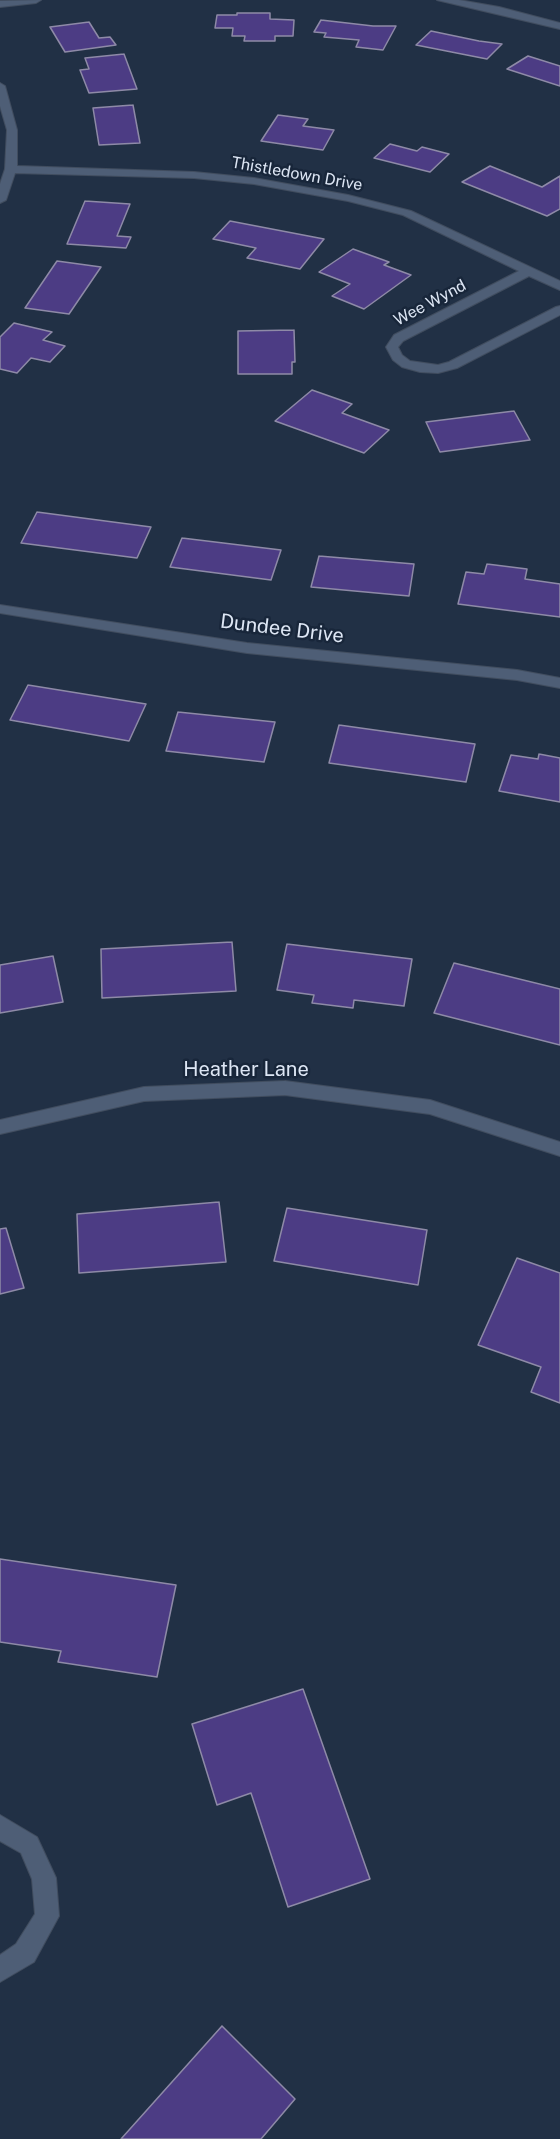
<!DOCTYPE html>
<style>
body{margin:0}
canvas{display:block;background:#213045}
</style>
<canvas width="560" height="2139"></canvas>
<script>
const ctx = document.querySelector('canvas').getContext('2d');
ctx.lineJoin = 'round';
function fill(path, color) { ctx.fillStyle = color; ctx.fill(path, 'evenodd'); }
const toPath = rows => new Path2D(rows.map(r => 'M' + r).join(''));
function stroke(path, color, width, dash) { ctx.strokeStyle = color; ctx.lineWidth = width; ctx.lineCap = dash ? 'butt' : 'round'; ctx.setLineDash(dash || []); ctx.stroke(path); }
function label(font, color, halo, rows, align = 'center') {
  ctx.font = font + ' "Public Sans",sans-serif'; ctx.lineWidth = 5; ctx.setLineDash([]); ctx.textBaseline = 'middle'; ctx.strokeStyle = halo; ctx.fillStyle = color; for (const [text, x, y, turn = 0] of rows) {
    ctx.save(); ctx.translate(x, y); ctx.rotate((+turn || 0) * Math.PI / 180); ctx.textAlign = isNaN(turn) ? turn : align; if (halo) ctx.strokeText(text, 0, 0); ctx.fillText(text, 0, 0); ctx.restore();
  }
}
const building = toPath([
 [237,13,270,13,270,19,294,20,293,36,275,36,275,41,244,41,245,36,232,36,233,28,215,28,217,15,237,15,237,13],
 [321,20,373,26,396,26,383,50,356,47,359,40,324,37,326,33,314,32,321,20],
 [89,22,99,38,110,37,116,45,65,52,50,27,89,22],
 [431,31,479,41,502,44,487,59,416,45,431,31],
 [124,54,137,89,89,93,80,70,89,69,85,58,124,54],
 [528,56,560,66,560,86,507,69,528,56],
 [133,105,140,143,99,145,93,108,133,105],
 [278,115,308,119,303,126,334,130,323,150,261,141,278,115],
 [390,144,417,151,422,147,449,154,430,172,374,158,390,144],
 [490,166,542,187,560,176,560,209,547,216,462,182,490,166],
 [85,201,130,204,117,236,131,237,126,248,67,244,85,201],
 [230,221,324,239,300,269,247,258,256,248,213,239,230,221],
 [353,249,389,262,384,265,411,275,364,309,332,296,350,284,319,272,353,249],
 [57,261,101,267,69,314,25,308,57,261],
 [14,323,52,332,43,340,65,346,50,362,31,358,17,373,0,369,0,337,14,323],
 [294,330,295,362,292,362,292,374,238,374,238,331,294,330],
 [312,390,352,404,342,413,389,430,364,453,275,421,312,390],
 [514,411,530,440,440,452,426,422,514,411],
 [37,512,151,527,137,558,21,543,37,512],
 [182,538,281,550,271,580,170,567,182,538],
 [319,556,414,564,409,596,311,587,319,556],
 [487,564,527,569,525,579,560,584,560,617,458,604,466,572,484,574,487,564],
 [28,685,146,704,129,741,10,720,28,685],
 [178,712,275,722,264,762,166,751,178,712],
 [339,725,475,744,466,782,329,763,339,725],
 [539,754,560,758,560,802,499,791,511,755,538,759,539,754],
 [232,942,236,991,102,998,101,949,232,942],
 [287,944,412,959,404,1006,354,1000,353,1008,312,1003,314,995,277,990,287,944],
 [53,956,63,1002,0,1013,0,965,53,956],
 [454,963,560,989,560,1045,434,1013,454,963],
 [219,1202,226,1262,79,1273,77,1214,219,1202],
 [287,1208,427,1230,418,1285,274,1261,287,1208],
 [6,1228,24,1288,0,1294,0,1229,6,1228],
 [517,1258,560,1273,560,1403,531,1392,541,1367,478,1345,517,1258],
 [0,1559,176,1585,157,1677,58,1662,61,1651,0,1642,0,1559],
 [303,1689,370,1879,288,1907,251,1793,217,1805,192,1724,303,1689],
 [222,2026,295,2099,261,2139,121,2139,222,2026]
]);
const minor = toPath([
 [41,0,36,3,0,7,0,1,41,0],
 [437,0,459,0,499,7,560,23,560,29,437,0],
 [0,83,5,86,17,130,17,166,194,172,254,178,348,195,411,211,560,281,560,290,529,276,403,341,398,347,402,355,410,361,438,365,449,362,556,307,560,306,560,315,457,368,438,373,420,372,402,367,393,360,386,347,394,335,519,271,403,215,348,201,254,184,194,178,15,173,6,200,0,203,0,184,5,169,7,130,0,106,0,83],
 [0,605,247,643,517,670,560,678,560,688,517,680,247,653,0,613,0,605],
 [285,1081,430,1100,560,1142,560,1156,430,1114,285,1095,144,1101,0,1134,0,1120,144,1087,285,1081],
 [0,1815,37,1837,56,1878,59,1916,34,1962,0,1982,0,1955,16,1944,35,1914,32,1879,21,1853,0,1841,0,1815]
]);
const farStreetnames = [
 ["Thistledown Drive",297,174,10],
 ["Wee Wynd",430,303,-28]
];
const streetNames = [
 ["Dundee Drive",282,629,7],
 ["Heather Lane",246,1070]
];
fill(building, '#4c3c84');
stroke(building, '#8e8aa7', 1.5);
stroke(minor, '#414d5f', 2);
fill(minor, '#4e5e76');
label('16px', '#dde6f4', '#18263a', farStreetnames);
label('20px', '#dde6f4', '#18263a', streetNames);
</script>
